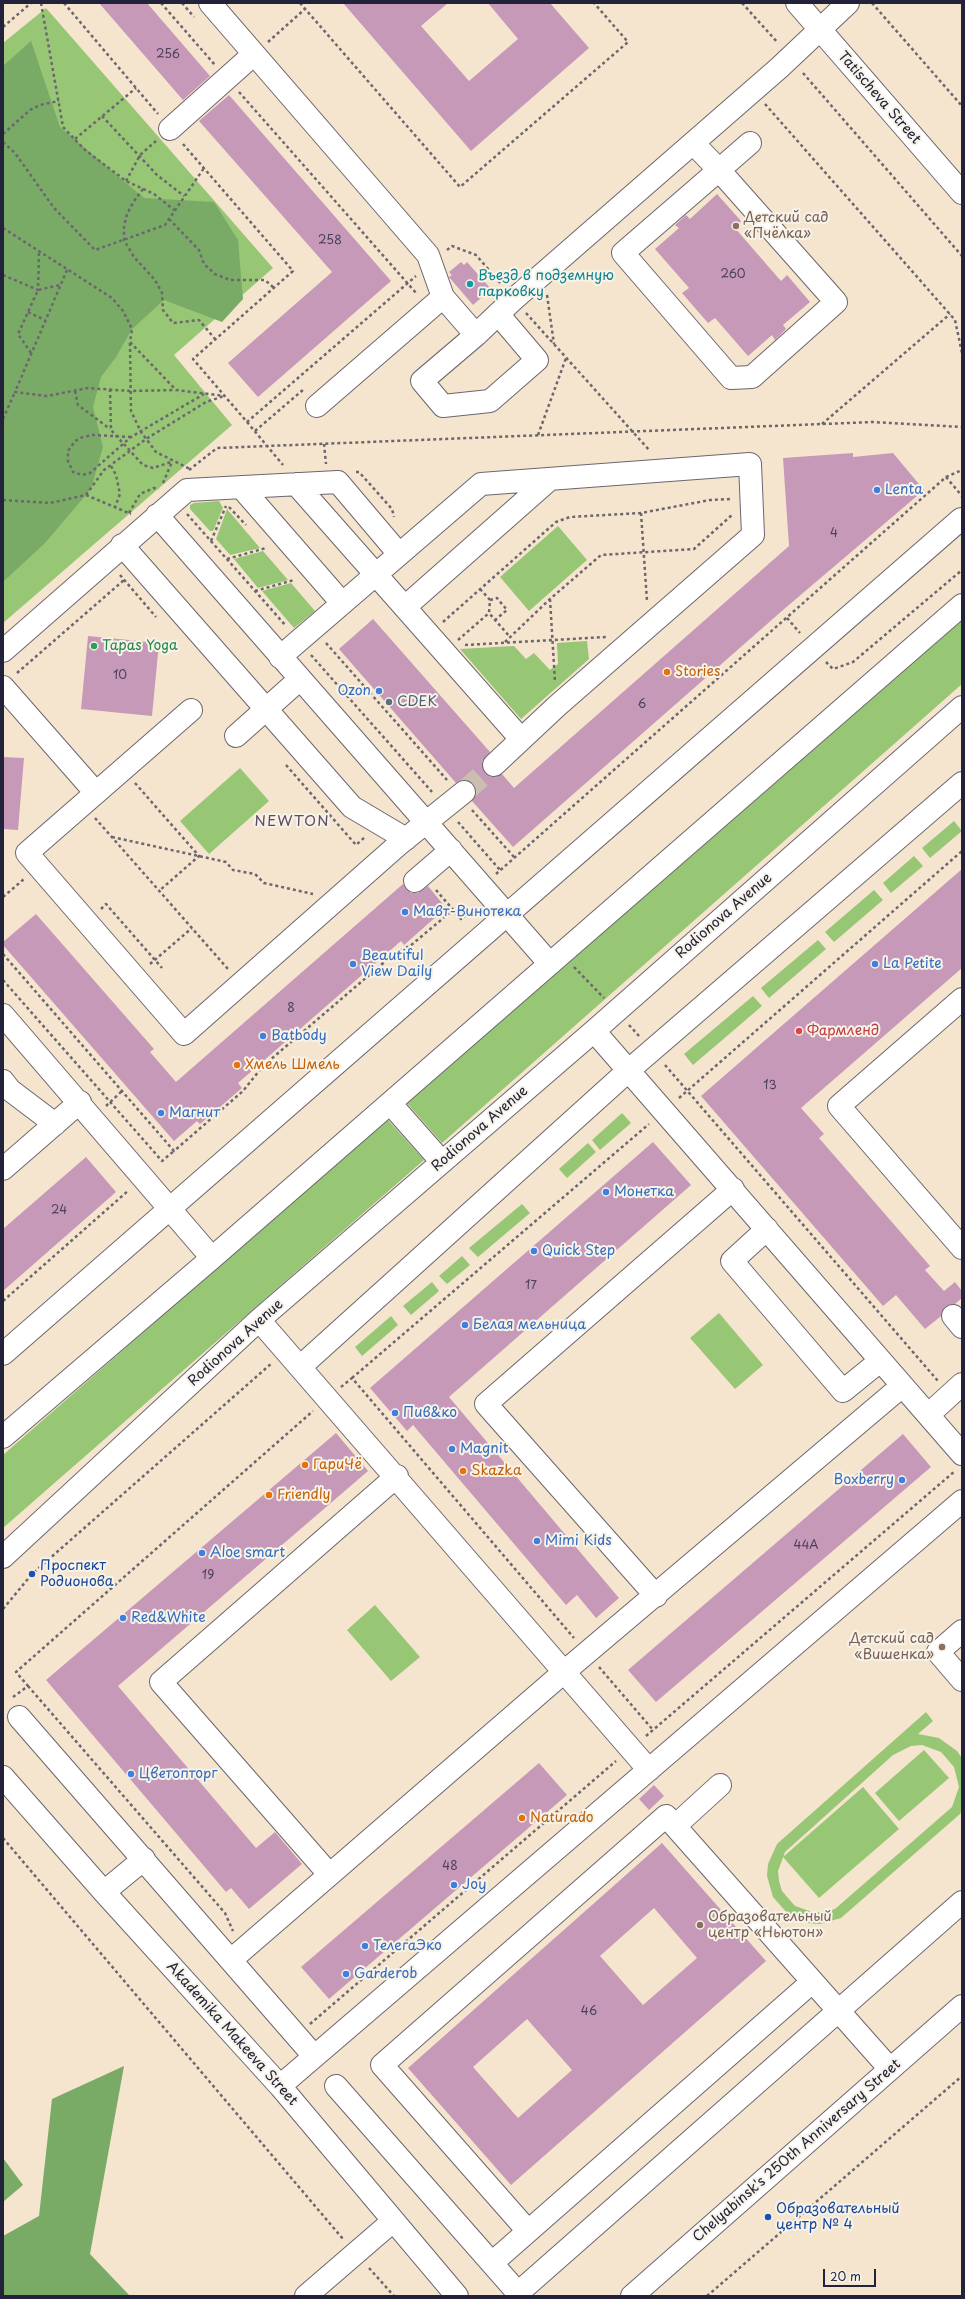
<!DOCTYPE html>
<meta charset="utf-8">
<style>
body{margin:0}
#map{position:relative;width:965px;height:2299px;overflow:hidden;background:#f5e5ce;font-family:"Playpen Sans",sans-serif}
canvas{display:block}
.frame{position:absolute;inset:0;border:4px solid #22223b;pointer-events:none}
.scale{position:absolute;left:823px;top:2269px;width:53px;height:18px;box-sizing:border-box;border:2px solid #22223b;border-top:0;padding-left:5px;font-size:12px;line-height:14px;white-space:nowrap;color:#22223b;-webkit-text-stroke:3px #f7f3e8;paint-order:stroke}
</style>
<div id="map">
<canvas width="965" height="2299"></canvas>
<div class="frame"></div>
<div class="scale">20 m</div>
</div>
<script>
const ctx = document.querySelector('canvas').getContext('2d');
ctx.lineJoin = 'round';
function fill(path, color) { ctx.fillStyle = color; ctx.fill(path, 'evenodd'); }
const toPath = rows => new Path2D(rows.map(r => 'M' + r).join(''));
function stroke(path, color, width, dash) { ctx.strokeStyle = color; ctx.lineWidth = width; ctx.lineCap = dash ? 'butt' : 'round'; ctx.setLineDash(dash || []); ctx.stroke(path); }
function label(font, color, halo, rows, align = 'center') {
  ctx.font = font + ' "Playpen Sans",sans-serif'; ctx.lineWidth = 4; ctx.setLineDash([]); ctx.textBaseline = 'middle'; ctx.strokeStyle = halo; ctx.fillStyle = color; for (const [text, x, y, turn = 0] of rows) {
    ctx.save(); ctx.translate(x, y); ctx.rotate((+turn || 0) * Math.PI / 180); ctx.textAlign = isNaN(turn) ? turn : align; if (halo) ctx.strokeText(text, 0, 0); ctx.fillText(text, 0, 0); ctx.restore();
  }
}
const green = toPath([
 [46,8,273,268,174,355,232,425,3,623,3,43],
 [219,501,223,508,213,531,210,531,190,509,190,505,194,503],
 [227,509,260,548,230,555,216,539],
 [558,526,587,560,529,611,500,577],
 [263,551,288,580,258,588,234,559],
 [291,583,315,611,294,628,262,591],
 [962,616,962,684,442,1143,406,1102],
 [587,641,589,659,521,719,460,649,514,646,526,659,534,653,550,670,558,664,557,643],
 [240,768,269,801,209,854,180,821],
 [954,821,962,831,930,858,922,848],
 [914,856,923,866,891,893,883,883],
 [874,890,883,900,834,942,825,932],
 [818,940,826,949,769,998,761,988],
 [753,996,762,1006,693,1065,684,1054],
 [622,1113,631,1123,600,1150,592,1140],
 [387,1119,424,1160,3,1528,3,1455],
 [588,1143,596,1152,567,1178,559,1169],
 [522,1204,530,1213,478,1257,469,1248],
 [462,1256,470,1265,447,1284,439,1276],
 [432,1282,439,1291,411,1315,403,1306],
 [719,1313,763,1365,735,1389,690,1338],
 [391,1316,398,1325,362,1356,355,1347],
 [375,1605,420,1657,391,1681,347,1630],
 [926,1712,933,1721,918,1734,939,1738,957,1751,962,1758,962,1810,960,1814,841,1918,820,1924,808,1923,788,1914,773,1897,767,1876,768,1864,777,1844],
 [922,1745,941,1752,954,1767,959,1787,952,1807,835,1909,815,1913,795,1906,782,1891,779,1881,778,1871,785,1852,893,1755,911,1746],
 [924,1750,949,1778,899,1821,875,1793],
 [863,1787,899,1829,819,1898,783,1857]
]);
const forest = toPath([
 [31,41,60,127,144,198,214,202,238,240,243,299,222,322,164,300,132,329,116,357,101,377,93,407,103,447,91,489,45,543,3,582,3,66],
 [124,2066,90,2254,130,2296,3,2296,3,2236,39,2216,52,2099],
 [3,2158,23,2185,3,2202]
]);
const building = toPath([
 [99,3,147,3,210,76,183,100],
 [343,3,448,3,421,26,469,81,518,39,488,3,550,3,589,48,471,151],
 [229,95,391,281,258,397,228,363,332,272,199,121],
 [717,194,741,221,734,227,781,281,787,275,810,302,783,325,786,329,775,340,772,335,748,356,715,318,708,323,682,293,689,288,655,249,679,228,675,225,686,215,690,219],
 [461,262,464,265,467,262,491,289,473,305,449,277,452,275,449,272],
 [853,453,853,457,893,453,924,490,783,610,513,847,472,801,476,790,473,784,462,780,456,783,339,649,373,619,490,752,482,762,485,773,491,777,502,774,514,788,789,546,783,458],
 [88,636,159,643,152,716,81,709],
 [3,757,24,758,18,830,3,829],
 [962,869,962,968,801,1108,824,1134,819,1138,930,1266,925,1270,944,1291,955,1282,962,1291,962,1298,955,1304,945,1307,941,1316,925,1329,896,1295,883,1306,701,1096],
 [403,884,411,893,418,893,428,886,446,908,404,945,401,941,238,1083,242,1088,200,1124,197,1121,174,1141,3,945,3,942,36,914,154,1049,150,1052,176,1082],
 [653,1142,691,1185,449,1397,619,1598,596,1618,577,1595,566,1605,413,1425,407,1431,370,1388],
 [86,1157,116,1192,3,1291,3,1229],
 [336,1433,368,1471,118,1686,256,1848,275,1832,302,1864,249,1909,231,1888,226,1892,46,1680],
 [903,1434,931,1467,656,1702,628,1670],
 [539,1763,567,1795,329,1999,301,1967],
 [654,1785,664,1796,649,1810,639,1799],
 [662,1843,766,1961,511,2185,408,2068],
 [654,1908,697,1958,643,2005,600,1956],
 [527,2019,572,2070,518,2118,473,2067]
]);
const minorTunnel = toPath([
 [464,792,494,765]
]);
const path = toPath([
 [41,3,63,127,85,150,126,181,154,194,174,210],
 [64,3,158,114],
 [161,3,215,65],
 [182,3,194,17],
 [300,3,460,187,628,42,594,3],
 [742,3,778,43],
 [872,3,962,106],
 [3,27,31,3],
 [268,42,305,9],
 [803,73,962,256],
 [239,92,417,294],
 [765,104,955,320,962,353],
 [102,116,157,175,184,196],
 [3,134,30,110,40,105,59,101],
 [75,139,136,88],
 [3,142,15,153,54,208,95,250,165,225,204,168],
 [183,144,293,271,193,359,247,422,416,276],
 [126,181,140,155,156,141],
 [143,189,134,201,127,214,124,226,124,240,134,257,155,280,162,293,163,310,173,323,199,320,215,339],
 [169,219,199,250,204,264,215,274,230,280,265,280,274,288],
 [3,228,112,298,123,311,132,329,130,342,176,390,225,396],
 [447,250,452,246,476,255,502,285],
 [67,270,15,392,47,396,88,388,130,391,175,390],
 [3,275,38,290,39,252],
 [547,295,554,344],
 [28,312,45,320],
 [526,313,650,451],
 [130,343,131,411,141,432,156,452,190,469],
 [31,353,18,334,38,290,60,285],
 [110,389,111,430,143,465,153,468,171,462],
 [75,391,78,405,110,429],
 [3,419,15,392],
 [247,422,283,465],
 [822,424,950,314],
 [255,431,304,389],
 [538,435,566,358],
 [131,437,93,435,83,437,75,441,68,451,68,461,73,472,82,475,90,473,131,437,204,394],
 [324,444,326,464],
 [111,466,116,475,120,494,115,507],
 [189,470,217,448,873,422,962,427],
 [356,472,359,472,392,509,394,517],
 [946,477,962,496],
 [163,483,172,462],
 [86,495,104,470,146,439,206,402,224,396],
 [3,500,50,503,86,495,131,514],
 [229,507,246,525],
 [129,513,140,494,154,488,159,489],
 [641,513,647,601],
 [187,514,286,626],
 [211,541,226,506],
 [227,559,266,548],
 [120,575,156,617],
 [480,589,490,600,489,613,510,637],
 [255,591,294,580],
 [550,599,555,682],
 [490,600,497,598,507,610,495,620],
 [787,618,800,633],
 [443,622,556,522,570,517,641,513,710,500,731,499],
 [458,640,489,613],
 [505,642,550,599,601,555,694,549,733,514],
 [326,643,447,780],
 [465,645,606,637],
 [311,655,432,792],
 [826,662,833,669,853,662,962,570],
 [17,673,124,580],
 [286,765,356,845,365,837],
 [135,783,199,856,159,891],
 [472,810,514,857],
 [95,818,228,969],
 [458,822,500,870],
 [112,837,226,862,233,870,255,874,264,883,313,894],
 [496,874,946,477,962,470],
 [436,890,461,919,475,908],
 [3,897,24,879],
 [101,909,106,904,162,968],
 [3,954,174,1151,243,1091,263,1066,395,953,410,946,453,910],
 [150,964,192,928],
 [574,967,604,998],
 [3,980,162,1161,174,1151],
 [629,1025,639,1036],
 [665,1065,938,1381],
 [679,1098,962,851],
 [106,1106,122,1091],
 [3,1301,129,1190],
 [352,1378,649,1124],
 [341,1387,352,1378,574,1638],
 [3,1609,32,1574,272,1363],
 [599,1667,653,1730],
 [28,1686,225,1913,233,1931],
 [13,1697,28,1686,16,1672,313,1411],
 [646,1736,955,1471],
 [3,1838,343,2239],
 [310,2024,616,1761],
 [369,2268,394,2296],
 [707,2296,962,2076]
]);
const minor = toPath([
 [210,3,428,255,443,297,317,406],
 [797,3,962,193],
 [170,129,254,54],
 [693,143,719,170,836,302,752,377,731,378,623,253,719,170,750,143],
 [443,297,476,335],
 [498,314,537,360,490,401,443,406,422,381,476,335,498,314,514,299,779,68,848,3],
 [296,484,521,739],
 [241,487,342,603],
 [157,515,550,964],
 [122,545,352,807,406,839],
 [405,607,550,479],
 [3,651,187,490,338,482,399,554],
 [280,657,481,484,750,464,753,535,557,706,494,765],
 [3,687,96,793],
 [191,710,27,853,184,1034,398,845,464,792],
 [236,736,300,679],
 [415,881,451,850],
 [962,999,839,1106,962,1248],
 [3,1015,212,1258],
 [594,1031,962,1454],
 [3,1081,10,1090,55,1124],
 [390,1103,442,1162],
 [3,1169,80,1102],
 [767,1229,732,1261,843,1391,880,1361],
 [953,1316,962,1327],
 [259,1320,649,1770],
 [3,1354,961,519],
 [300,1367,629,1070,962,783],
 [928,1415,962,1384],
 [3,1437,212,1258,962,605],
 [3,1557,259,1320,594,1031,962,707],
 [656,1596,486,1404,733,1189],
 [962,1631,938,1652,962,1680],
 [19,1717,314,2056],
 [3,1777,104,1892,280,2086,457,2296],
 [675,1826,720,1785],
 [329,1874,161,1682,397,1476],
 [104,1892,144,1859],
 [231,1960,564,1672,902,1386],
 [280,2086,962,1501],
 [336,2086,518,2293,962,1902],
 [528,2231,382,2065,666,1816,890,2069],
 [492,2263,812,1982],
 [306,2296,393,2221],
 [632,2296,962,2006]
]);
const markers = [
 [736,226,4,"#8d6e63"],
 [470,284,4,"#0f9aa8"],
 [877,490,4,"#3f7fe0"],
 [94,646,4,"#2e9e5b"],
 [667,672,4,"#e8710a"],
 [379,691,4,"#3f7fe0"],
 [389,702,4,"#5c6f8a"],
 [405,912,4,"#3f7fe0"],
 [353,964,4,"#3f7fe0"],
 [875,964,4,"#3f7fe0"],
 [799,1031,4,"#e0444e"],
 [263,1036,4,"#3f7fe0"],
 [237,1065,4,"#e8710a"],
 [161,1113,4,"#3f7fe0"],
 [606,1192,4,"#3f7fe0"],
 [534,1251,4,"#3f7fe0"],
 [465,1325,4,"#3f7fe0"],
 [395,1413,4,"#3f7fe0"],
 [452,1449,4,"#3f7fe0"],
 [305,1465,4,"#e8710a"],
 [463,1471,4,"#e8710a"],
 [902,1480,4,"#3f7fe0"],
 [269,1495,4,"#e8710a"],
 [537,1541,4,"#3f7fe0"],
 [202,1553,4,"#3f7fe0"],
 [32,1574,4,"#1a4fb4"],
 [123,1618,4,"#3f7fe0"],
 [942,1647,4,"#8d6e63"],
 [131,1774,4,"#3f7fe0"],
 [522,1818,4,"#e8710a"],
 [454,1885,4,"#3f7fe0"],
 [700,1925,4,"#8d6e63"],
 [365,1946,4,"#3f7fe0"],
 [346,1974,4,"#3f7fe0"],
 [768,2217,4,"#1a4fb4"]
];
const numberNames = [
 ["256",168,55],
 ["258",330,241],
 ["260",733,275],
 ["4",834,534],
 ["10",120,676],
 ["6",642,705],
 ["8",291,1009],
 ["13",770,1086],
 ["24",59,1211],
 ["17",531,1286],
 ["44А",806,1546],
 ["19",208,1576],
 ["48",450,1867],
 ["46",589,2012]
];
const streetNames = [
 ["Tatischeva Street",879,98,49],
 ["Rodionova Avenue",724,916,-41],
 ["Rodionova Avenue",480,1129,-41],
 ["Rodionova Avenue",236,1343,-42],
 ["Akademika Makeeva Street",232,2034,48],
 ["Chelyabinsk's 250th Anniversary Street",797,2151,-41]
];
const educationNames = [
 ["Детский сад",744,218],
 ["«Пчёлка»",744,234],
 ["Детский сад",934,1639,"right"],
 ["«Вишенка»",934,1655,"right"],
 ["Образовательный",708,1917],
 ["центр «Ньютон»",708,1933]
];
const cultureNames = [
 ["Въезд в подземную",478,276],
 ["парковку",478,292]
];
const shopNames = [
 ["Lenta",885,490],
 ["Ozon",371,691,"right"],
 ["Мавт-Винотека",413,912],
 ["Beautiful",361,956],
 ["View Daily",361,972],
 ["La Petite",883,964],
 ["Batbody",271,1036],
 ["Магнит",169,1113],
 ["Монетка",614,1192],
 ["Quick Step",542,1251],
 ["Белая мельница",473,1325],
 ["Пив&ко",403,1413],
 ["Magnit",460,1449],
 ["Boxberry",894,1480,"right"],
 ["Mimi Kids",545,1541],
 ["Aloe smart",210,1553],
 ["Red&White",131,1618],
 ["Цветопторг",139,1774],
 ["Joy",462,1885],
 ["ТелегаЭко",373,1946],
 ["Garderob",354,1974]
];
const leisureNames = [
 ["Tapas Yoga",102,646]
];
const foodNames = [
 ["Stories",675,672],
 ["Хмель Шмель",245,1065],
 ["ГариЧё",313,1465],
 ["Skazka",471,1471],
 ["Friendly",277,1495],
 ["Naturado",530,1818]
];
const serviceNames = [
 ["CDEK",397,702]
];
const healthNames = [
 ["Фармленд",807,1031]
];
const transitNames = [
 ["Проспект",40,1566],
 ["Родионова",40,1582],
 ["Образовательный",776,2209],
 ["центр № 4",776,2225]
];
const neighbourhoodNames = [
 ["NEWTON",292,822]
];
fill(green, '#97c675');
fill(forest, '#79ab66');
fill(building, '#c699b8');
stroke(minorTunnel, '#cbbeb1', 22, [22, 11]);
stroke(minor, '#6c666e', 24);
stroke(path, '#6c666e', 2.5, [3, 3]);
stroke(minor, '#fff', 22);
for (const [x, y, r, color] of markers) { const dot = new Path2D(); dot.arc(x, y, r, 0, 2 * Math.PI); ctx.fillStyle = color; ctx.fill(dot); stroke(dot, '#f7f3e8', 1.5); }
label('12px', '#4b405a', null, numberNames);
label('14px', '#22223b', '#f7f3e8', streetNames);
label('14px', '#785e54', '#f7f3e8', educationNames, 'left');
label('14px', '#0d838f', '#f7f3e8', cultureNames, 'left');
label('14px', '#366cbe', '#f7f3e8', shopNames, 'left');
label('14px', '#27864d', '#f7f3e8', leisureNames, 'left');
label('14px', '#c56008', '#f7f3e8', foodNames, 'left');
label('14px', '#4e5e75', '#f7f3e8', serviceNames, 'left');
label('14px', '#be3a42', '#f7f3e8', healthNames, 'left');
label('14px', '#164399', '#f7f3e8', transitNames, 'left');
ctx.letterSpacing = '1px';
label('15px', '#5b4c67', '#f7f3e8', neighbourhoodNames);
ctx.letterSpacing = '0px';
</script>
